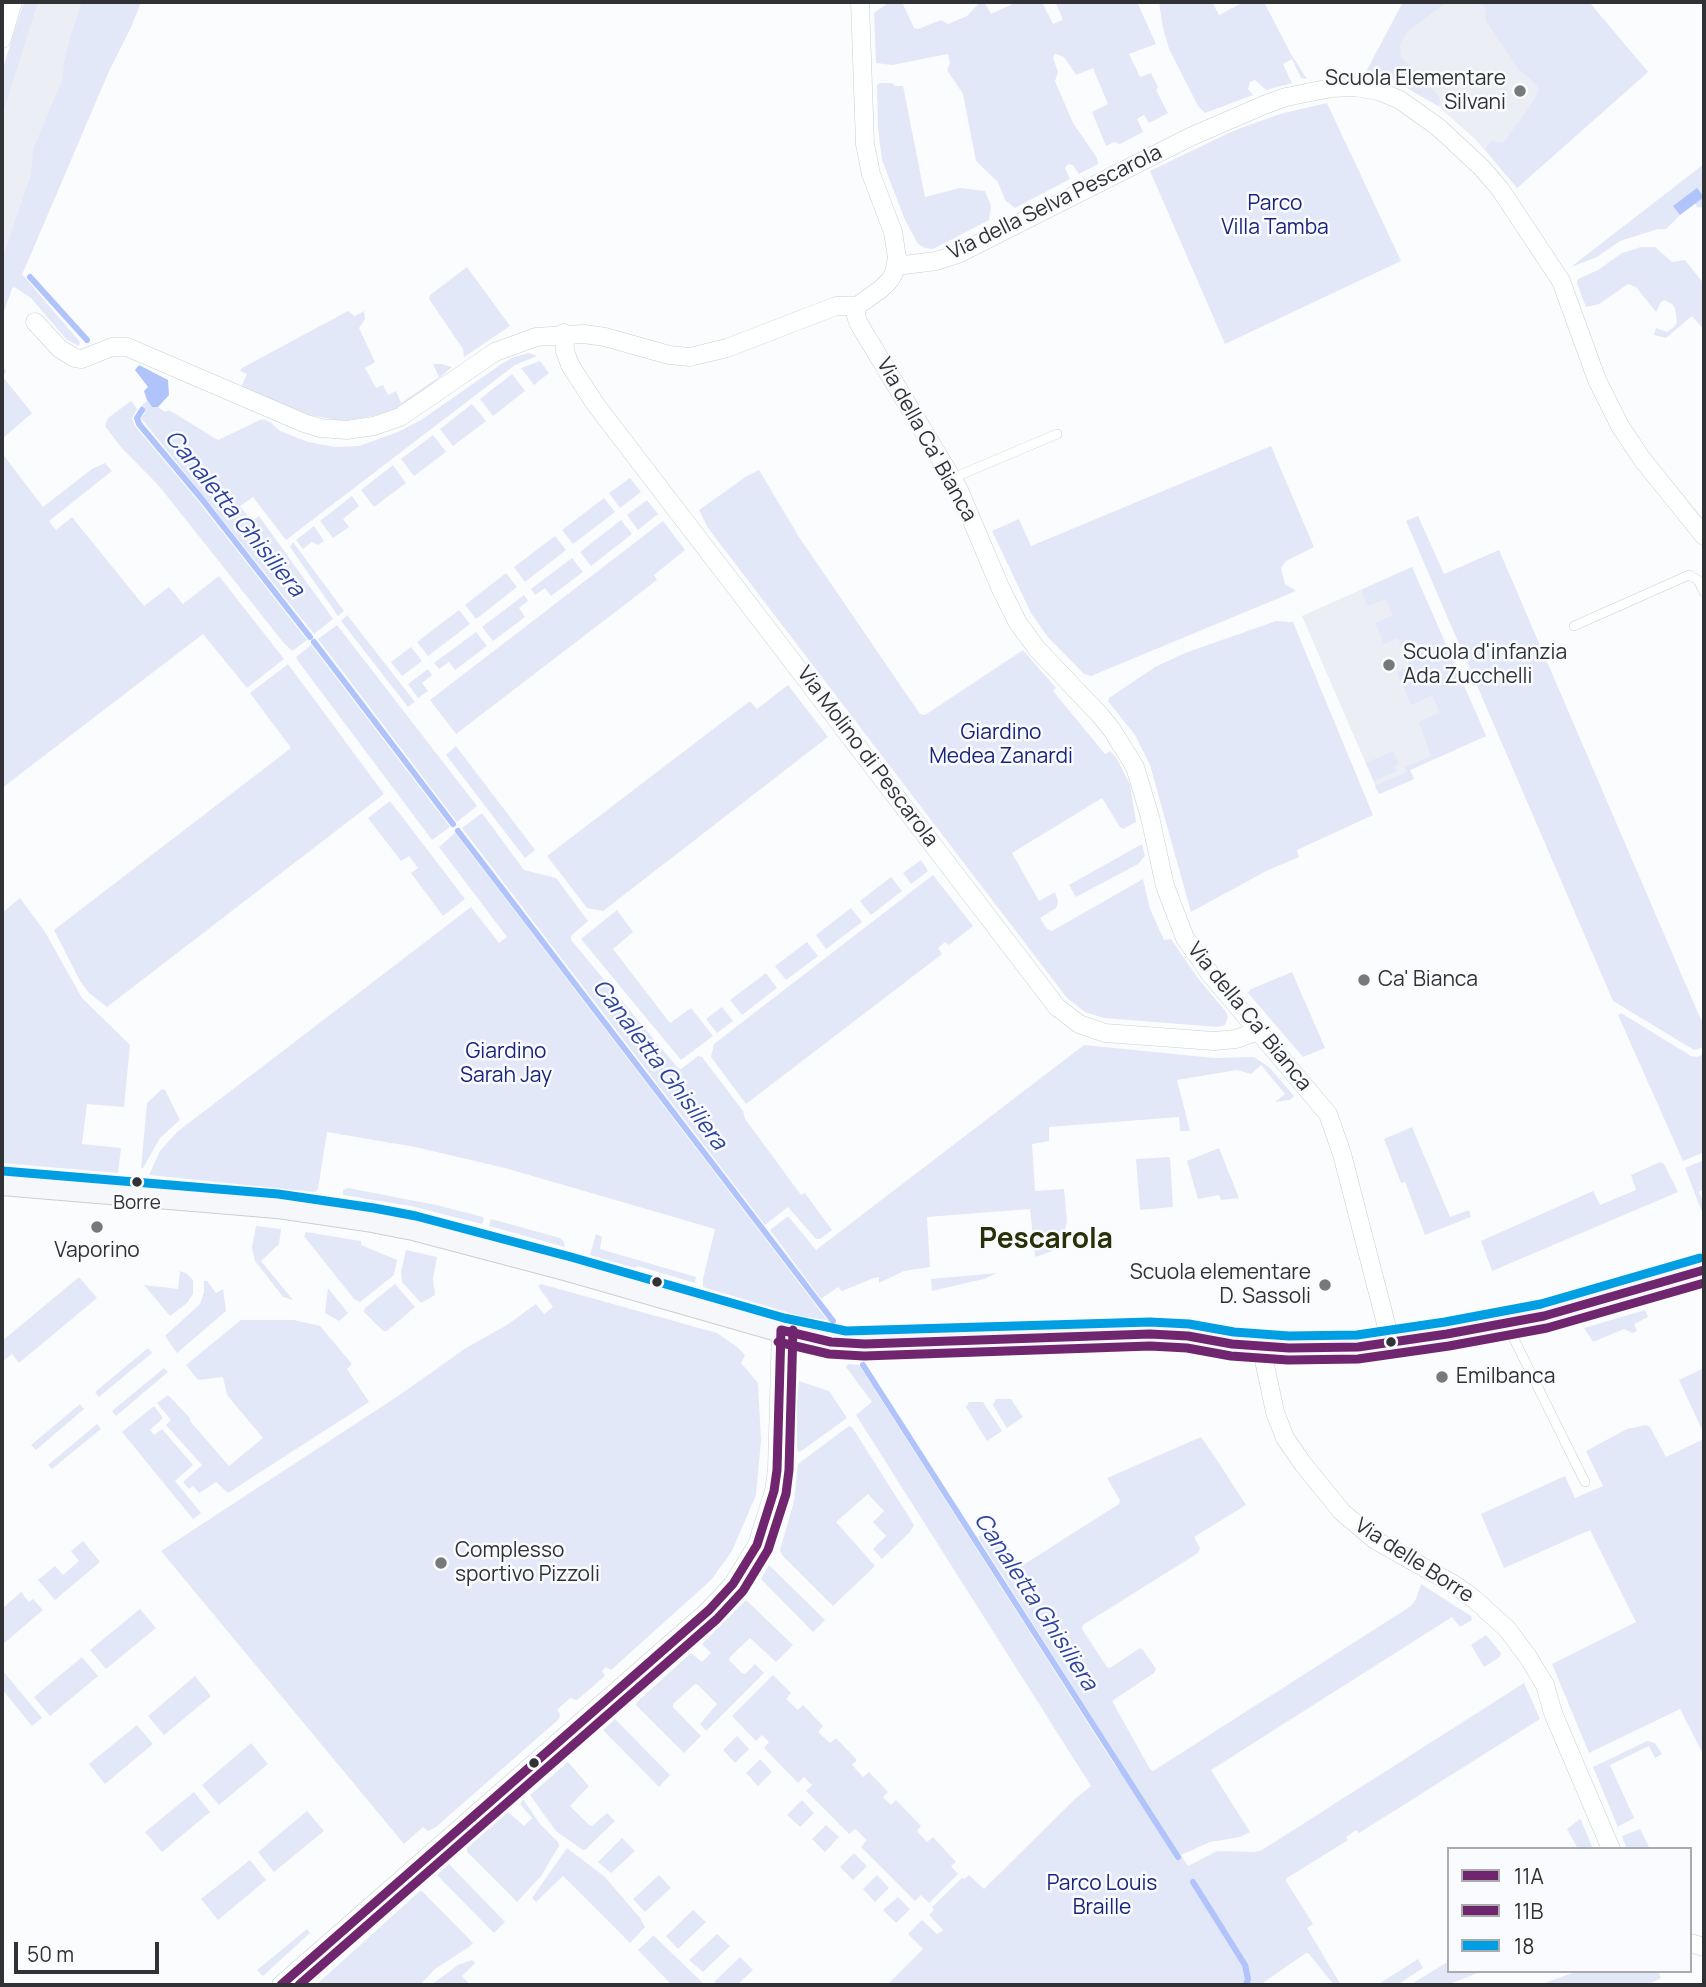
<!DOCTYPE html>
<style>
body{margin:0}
#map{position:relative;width:1706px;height:1987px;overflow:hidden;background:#fbfcfd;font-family:Manrope,sans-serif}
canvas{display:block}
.frame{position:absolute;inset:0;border:4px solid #313235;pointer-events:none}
.legend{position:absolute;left:1447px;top:1847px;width:245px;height:126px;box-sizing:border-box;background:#fafbfe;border:2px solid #aaabae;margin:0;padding:9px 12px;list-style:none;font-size:21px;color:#313235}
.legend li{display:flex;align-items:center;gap:14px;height:35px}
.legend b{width:35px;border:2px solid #aaabae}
.scale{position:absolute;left:14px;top:1942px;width:145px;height:32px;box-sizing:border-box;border:4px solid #313235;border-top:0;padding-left:9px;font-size:21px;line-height:24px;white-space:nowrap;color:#313235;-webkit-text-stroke:5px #fafbfe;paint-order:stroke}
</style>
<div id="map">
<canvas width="1706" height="1987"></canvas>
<div class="frame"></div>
<ul class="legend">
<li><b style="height:9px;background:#70266f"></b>11A</li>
<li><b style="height:9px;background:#70266f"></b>11B</li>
<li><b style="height:9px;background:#009fe3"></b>18</li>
</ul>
<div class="scale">50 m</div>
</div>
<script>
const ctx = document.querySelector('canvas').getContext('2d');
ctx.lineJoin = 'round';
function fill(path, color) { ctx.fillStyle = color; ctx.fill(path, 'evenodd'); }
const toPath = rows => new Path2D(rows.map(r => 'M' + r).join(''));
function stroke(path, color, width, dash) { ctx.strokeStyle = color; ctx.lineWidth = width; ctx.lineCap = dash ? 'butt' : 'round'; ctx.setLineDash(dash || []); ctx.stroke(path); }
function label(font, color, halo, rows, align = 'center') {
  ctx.font = font + ' Manrope,sans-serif'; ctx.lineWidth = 5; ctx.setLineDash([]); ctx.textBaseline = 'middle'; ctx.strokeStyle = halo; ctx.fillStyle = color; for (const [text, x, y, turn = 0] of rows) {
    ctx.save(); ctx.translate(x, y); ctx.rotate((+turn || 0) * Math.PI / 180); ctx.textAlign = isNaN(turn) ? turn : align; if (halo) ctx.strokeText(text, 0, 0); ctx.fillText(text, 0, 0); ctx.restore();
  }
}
const built = toPath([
 [24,2,141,2,131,27,109,71,26,266,15,288,12,287,2,317,2,71],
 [1403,2,1589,2,1648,72,1517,188,1476,140,1438,106,1392,79,1366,72],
 [1412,567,1486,736,1410,770,1414,779,1379,794,1302,616]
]);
const green = toPath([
 [24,2,38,2,2,116,2,71],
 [82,2,141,2,131,27,109,71,22,274,80,342,79,346,67,340,31,298,13,286,2,317,2,259,31,175,33,150,63,78,64,63,70,37],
 [902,2,914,28,918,29,941,20,948,24,967,16,980,2,985,3,991,14,1017,2,1042,2,1053,24,1063,20,1056,3,1059,2,1137,2,1156,44,1129,54,1140,77,1151,73,1158,87,1156,90,1168,113,1149,123,1144,115,1137,119,1143,132,1120,144,1114,142,1106,146,1092,112,1108,104,1093,68,1076,75,1064,57,1055,54,1053,58,1058,72,1055,81,1073,123,1097,158,1098,164,1079,174,1073,165,1068,164,1065,168,1070,179,1015,208,1005,200,998,182,976,161,963,94,947,70,950,63,948,54,892,65,876,63,874,13,888,3],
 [1159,2,1212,2,1219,15,1244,2,1264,2,1291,54,1307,79,1301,78,1292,59,1283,64,1292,83,1266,90,1255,80,1250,82,1248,89,1253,95,1205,113,1198,106,1169,49,1163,28],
 [1403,2,1447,2,1407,32,1400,44,1401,57,1438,96,1440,101,1438,106,1392,79,1366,72],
 [1477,2,1589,2,1648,72,1517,188,1485,149,1491,141,1504,142,1534,100,1539,89,1535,83,1519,70,1486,21,1485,7],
 [879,83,892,83,895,86,903,86,925,197,960,188,985,191,991,206,989,220,933,249,925,248,918,244,905,220,882,160,878,128,877,86],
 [1327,103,1401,261,1225,344,1150,171,1233,131,1280,114],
 [1704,164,1704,208,1697,207,1695,203,1703,197,1674,206,1680,215,1666,229,1658,229,1620,241,1597,257,1571,267],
 [1641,247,1655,247,1672,262,1685,260,1704,284,1704,330,1692,316,1666,338,1654,335,1656,328,1667,332,1674,327,1677,322,1675,308,1672,304,1664,300,1661,302,1656,312,1636,287,1628,284,1599,304,1586,307,1577,283,1578,279,1598,270,1622,253],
 [467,267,510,326,464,357,463,349,429,299,430,295],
 [348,311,355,316,364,311,365,319,359,328,375,362,365,368,376,388,383,385,388,395,396,391,401,403,439,377,433,364,441,364,452,367,422,393,395,409,373,416,343,421,308,415,241,387,247,374,240,371,242,368],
 [529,353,537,356,515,365,286,540,253,497,240,506,252,521,259,516,333,619,314,634,141,418,145,413,140,407,147,401,152,407,158,407,165,412,169,410,218,440,262,419,270,422,280,431,308,442,334,447,359,446,398,432,421,420,500,365,514,357],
 [540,361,549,373,534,385,521,368],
 [2,365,6,371,3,377,32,413,2,439],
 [512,374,525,391,493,416,480,399],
 [131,401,137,409,132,418,135,426,198,501,307,640,292,651,283,642,159,486,120,446,105,426,108,418],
 [472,404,486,421,453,446,440,429],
 [433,435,446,452,414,476,401,459],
 [1271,446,1314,547,1286,561,1281,568,1285,584,1296,591,1091,676,1084,674,1047,636,1031,613,992,531,1019,519,1031,546],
 [2,453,43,507,92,469,105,463,112,471,49,521,56,530,72,517,144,606,169,587,183,604,219,576,284,659,247,688,203,634,2,788],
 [393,465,406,483,374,507,361,490],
 [759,470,799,537,920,714,925,715,1023,650,1056,688,1053,691,1105,754,1110,751,1116,757,1130,785,1136,822,1123,829,1120,827,1102,798,1012,853,1039,901,1055,892,1058,902,1056,908,1040,918,1047,929,1052,931,1143,879,1150,909,1164,940,1171,939,1197,977,1226,1012,1228,1017,1225,1025,1218,1027,1104,1018,1085,1012,1067,998,708,528,699,510,747,476],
 [630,478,641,492,620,508,609,493],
 [352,496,359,506,343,519,349,527,333,538,320,521],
 [604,498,615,512,573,544,562,530],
 [647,500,658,514,638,530,627,515],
 [1418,516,1444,574,1499,550,1701,1020,1704,1019,1704,1047,1694,1050,1613,1001,1406,521],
 [621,520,632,534,591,566,580,552],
 [663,521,685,550,654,575,657,580,456,734,430,700],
 [314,526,324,541,318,545,312,542,303,549,296,540],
 [555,536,566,550,525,582,514,567],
 [293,542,344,611,338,616,290,547],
 [572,558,583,572,551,596,545,588,535,595,531,589],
 [1412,567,1486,736,1410,770,1414,779,1379,794,1375,786,1407,772,1405,767,1431,756,1419,722,1440,712,1432,695,1411,705,1397,672,1410,666,1398,638,1384,644,1375,623,1393,615,1386,599,1368,606,1361,590],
 [506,573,517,587,476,619,465,605],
 [524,595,528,601,519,608,525,617,493,641,482,627],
 [459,610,470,624,428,656,417,642],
 [347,615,415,702,408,707,341,621],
 [1276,621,1293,622,1373,815,1297,850,1299,857,1268,870,1191,912,1150,765,1135,735,1108,701,1109,698,1155,667,1185,653],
 [337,625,477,806,457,822,318,639],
 [476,632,487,646,455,670,449,662,439,669,434,663],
 [311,645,450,827,432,840,298,661,296,657],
 [411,647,422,661,402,676,391,662],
 [288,664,384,794,107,1007,89,993,80,981,54,930,291,748,250,693],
 [428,669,432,675,422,683,428,691,418,698,408,684],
 [788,685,828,737,603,911,587,908,547,856,750,701,757,709],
 [456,746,535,850,525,858,446,755],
 [1393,751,1399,764,1394,766,1397,771,1374,781,1366,763],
 [390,801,465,899,443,916,411,873,418,868,409,856,401,861,368,818],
 [482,813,524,870,556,878,588,921,571,936,571,940,678,1068,681,1069,698,1056,702,1057,743,1111,745,1119,801,1195,805,1193,832,1230,820,1239,816,1239,788,1207,765,1225,462,828],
 [455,833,802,1287,827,1320,800,1316,703,1287,703,1279,715,1229,505,1168,415,1147,327,1132,318,1189,315,1192,149,1175,160,1151,177,1132,471,907,499,943,507,937,439,847],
 [1142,844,1145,856,1138,864,1076,897,1069,885],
 [921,860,928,871,911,884,903,873],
 [933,875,973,926,949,945,945,942,938,948,942,954,746,1104,711,1057,714,1044],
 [891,877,902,891,871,915,860,901],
 [20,898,45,932,82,998,130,1045,124,1107,87,1104,82,1144,121,1148,118,1173,2,1163,2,913],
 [851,908,862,922,826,949,816,935],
 [617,910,633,932,613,949,670,1023,691,1008,713,1036,681,1060,581,939],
 [807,942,818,956,786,980,775,966],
 [1292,972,1325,1048,1303,1057,1248,993,1251,989],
 [766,973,777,988,742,1015,730,1000],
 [722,1007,733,1021,717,1033,706,1019],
 [1621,1013,1691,1056,1697,1057,1704,1054,1704,1152,1683,1161,1618,1015],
 [1084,1045,1214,1058,1254,1057,1269,1067,1294,1096,1290,1100,1275,1102,1285,1094,1261,1065,1251,1074,1237,1070,1177,1080,1190,1131,1180,1131,1179,1117,1049,1127,1049,1141,1032,1144,1035,1191,1064,1189,1067,1222,1061,1244,1055,1250,1036,1257,1035,1255,1030,1209,927,1217,930,1267,904,1271,879,1283,879,1277,874,1278,842,1291,838,1287,821,1299,770,1230,787,1217,789,1217,816,1250],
 [162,1089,165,1090,180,1120,160,1138,143,1168,141,1168,147,1103],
 [1412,1127,1450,1217,1469,1210,1471,1217,1425,1235,1405,1182,1401,1183,1384,1139],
 [1219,1148,1239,1198,1221,1200,1219,1195,1198,1199,1187,1161],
 [1170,1157,1173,1207,1140,1210,1136,1159],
 [1704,1160,1704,1189,1699,1192,1704,1204,1704,1217,1685,1168],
 [1660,1162,1664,1164,1678,1192,1492,1271,1481,1241,1593,1191,1600,1205,1636,1190,1631,1175],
 [348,1188,436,1205,483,1217,484,1219,482,1224,411,1206,343,1195,343,1190],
 [491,1219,560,1238,564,1242,565,1247,489,1226],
 [256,1226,281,1229,279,1244,261,1261,293,1300,283,1297,255,1261,252,1248],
 [306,1232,361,1241,361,1245,397,1260,394,1275,360,1302,354,1299,304,1236],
 [596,1234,602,1237,600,1249,696,1277,695,1283,638,1266,635,1268,590,1255],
 [406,1250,437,1257,433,1278,435,1295,421,1303,402,1282,401,1272],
 [180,1271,187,1274,193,1280,193,1294,187,1303,170,1316,144,1285,178,1289],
 [997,1273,984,1279,932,1291,931,1279],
 [79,1277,97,1298,19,1363,12,1354,2,1362,2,1341],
 [204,1281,207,1281,216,1293,223,1289,226,1311,177,1353,165,1336,200,1304,204,1292],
 [395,1284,415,1307,387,1331,383,1331,364,1312,365,1308],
 [541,1284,717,1333,736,1346,745,1355,741,1363,758,1383,761,1440,756,1495,732,1551,711,1580,611,1670,606,1667,602,1671,605,1676,577,1700,570,1698,557,1710,560,1714,559,1719,436,1827,428,1831,423,1827,404,1844,161,1551,401,1394,466,1348,507,1325,536,1304,544,1314,553,1307,538,1286],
 [328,1288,348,1313,339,1321,325,1313],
 [1645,1310,1648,1317,1634,1324,1637,1331,1632,1333,1624,1329,1593,1342,1584,1328],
 [241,1320,294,1320,320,1326,352,1364,347,1369,369,1402,228,1493,216,1482,199,1493,193,1486,189,1489,183,1482,202,1465,166,1425,171,1420,157,1403,168,1395,190,1418,190,1421,229,1466,263,1438,227,1395,223,1377,198,1380,186,1365],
 [148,1348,152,1353,99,1397,95,1392],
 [848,1364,859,1365,1117,1769,1123,1766,978,1537,995,1526,1018,1563,1023,1565,1119,1504,1120,1500,1107,1478,1201,1437,1217,1460,1246,1505,1194,1537,1200,1548,1198,1553,1083,1625,1082,1629,1107,1667,1110,1668,1140,1648,1143,1650,1156,1669,1154,1673,1112,1701,1150,1769,1153,1771,1411,1606,1416,1599,1421,1584,1471,1616,1472,1620,1460,1627,1452,1617,1211,1770,1250,1832,1240,1837,1210,1842,1181,1855,1188,1866,1217,1851,1255,1852,1262,1850,1524,1683,1540,1719,1359,1833,1356,1830,1346,1837,1348,1840,1287,1878,1286,1881,1313,1924,1307,1928,1341,1985,1334,1985,1309,1954,1306,1953,1260,1985,887,1985,923,1949,908,1934,922,1920,937,1934,943,1930,929,1915,934,1910,932,1907,962,1878,964,1879,969,1875,984,1889,1075,1799,1091,1786,856,1415,872,1402,846,1367],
 [164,1368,168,1372,116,1416,112,1411],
 [1704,1368,1704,1434,1679,1380],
 [799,1381,829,1391,847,1418,800,1452,797,1451,797,1405],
 [996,1399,1011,1399,1023,1417,1007,1428,993,1405],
 [969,1402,983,1402,1002,1431,987,1441,966,1407],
 [80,1404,84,1409,36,1450,31,1445],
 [154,1406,163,1418,150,1430,154,1435,162,1429,193,1465,175,1481,201,1513,193,1519,122,1432],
 [97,1424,101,1429,52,1469,48,1465],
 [1646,1425,1650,1427,1666,1457,1704,1439,1704,1756,1680,1709,1589,1753,1552,1664,1636,1622,1590,1530,1504,1568,1481,1514,1565,1476,1575,1498,1603,1486,1586,1451,1627,1429],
 [849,1426,852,1427,914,1525,910,1532,882,1559,873,1549,886,1536,873,1522,884,1511,868,1494,836,1522,875,1566,833,1606,782,1555,780,1550,794,1501,798,1464],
 [83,1541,100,1562,55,1600,38,1580,55,1566,63,1575,79,1561,71,1551],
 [769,1565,825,1620,813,1632,761,1579],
 [21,1592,29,1602,33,1599,43,1610,2,1645,2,1609],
 [746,1600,793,1645,776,1662,750,1638,730,1657,729,1660,742,1673,745,1674,755,1664,764,1673,706,1731,700,1724,717,1704,698,1685,695,1684,673,1704,673,1707,701,1736,684,1753,636,1705,637,1702,691,1653,702,1662,711,1653,702,1644],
 [140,1609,156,1628,106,1669,90,1650],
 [1486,1635,1501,1653,1500,1657,1484,1667,1471,1645],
 [82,1657,98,1676,50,1716,34,1697],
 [3,1671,42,1718,32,1726,2,1689],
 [773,1675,791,1693,786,1699,798,1710,803,1705,823,1726,818,1732,830,1743,836,1738,857,1760,852,1765,863,1777,869,1772,888,1792,883,1797,891,1805,896,1800,921,1826,917,1831,927,1842,933,1837,956,1862,951,1866,958,1874,929,1903,921,1895,915,1901,861,1847,867,1840,855,1829,849,1834,806,1791,812,1785,804,1777,798,1783,764,1748,769,1742,762,1735,756,1741,732,1716],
 [195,1676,211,1696,164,1735,148,1716],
 [615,1719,670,1775,659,1787,603,1730],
 [137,1725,153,1744,105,1784,89,1764],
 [737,1736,749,1749,735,1763,723,1750],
 [1647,1741,1655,1743,1662,1754,1655,1758,1649,1746,1610,1765,1634,1818,1618,1827,1593,1767],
 [251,1743,268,1764,219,1805,202,1785],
 [760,1759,772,1772,758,1786,746,1773],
 [568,1762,589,1786,570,1806,589,1825,592,1826,607,1813,615,1821,586,1849,583,1850,556,1831,530,1795],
 [194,1792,210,1812,162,1852,145,1832],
 [523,1799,540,1824,558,1842,559,1846,541,1876,517,1902,467,1852,467,1848,508,1812,524,1826,532,1818,520,1804],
 [802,1800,814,1813,800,1827,787,1815],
 [307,1811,324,1831,274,1872,258,1852],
 [1580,1819,1581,1820,1593,1849,1578,1849,1567,1829],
 [826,1825,839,1837,825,1852,812,1839],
 [1640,1829,1650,1849,1627,1849,1622,1836],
 [622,1838,635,1851,611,1873,598,1862],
 [567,1848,605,1877,640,1918,645,1927,630,1943,563,1876,536,1902,532,1898],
 [854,1853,867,1866,853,1880,840,1867],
 [250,1860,266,1880,218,1920,201,1899],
 [449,1864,505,1922,494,1933,437,1875],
 [659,1875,671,1888,645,1912,633,1899],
 [877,1875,889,1888,875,1902,863,1889],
 [421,1890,473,1943,469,1947,435,1969,420,1985,316,1985],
 [898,1897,910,1909,896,1923,883,1910],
 [693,1910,706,1922,678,1949,666,1936],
 [307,1929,310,1933,263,1976,257,1970],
 [717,1934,730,1946,703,1972,689,1960],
 [653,1936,654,1936,705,1985,672,1985,638,1950],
 [740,1957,753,1970,737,1985,717,1985,714,1982],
 [1418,1959,1423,1968,1397,1985,1377,1985],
 [472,1960,475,1963,462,1976,470,1985,431,1985,458,1965],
 [1449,1961,1449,1971,1483,1971,1447,1985,1410,1985],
 [1578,1971,1658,1971,1661,1978,1647,1985,1539,1985]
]);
const water = toPath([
 [1697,188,1704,197,1680,215,1673,206],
 [139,365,168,380,169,395,158,407,152,407,147,400,144,391,148,387,135,370]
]);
const stream = toPath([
 [30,277,87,340],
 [142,410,137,418,139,424,201,498,310,637],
 [314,642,453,824],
 [458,831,833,1321],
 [863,1365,1178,1857],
 [1193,1882,1245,1965,1248,1979,1246,1985]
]);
const lane = toPath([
 [953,478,1057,434],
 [1574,626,1689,575,1698,580,1704,592],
 [1507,1325,1585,1482]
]);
const street = toPath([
 [2,39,13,2],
 [896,266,936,261,958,254,1190,137,1264,105,1286,97,1331,88,1355,87,1379,91,1400,100,1438,127,1482,168,1500,189,1561,281,1597,380,1620,426,1642,459,1704,536],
 [857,306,856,316,859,324,959,490,1000,587,1018,623,1037,649,1100,715,1112,730,1135,767,1150,817,1165,886,1185,938,1211,975,1328,1114,1342,1154,1391,1343],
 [35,322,60,349,75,358,82,359,112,347,127,347,304,423,320,428,347,430,374,426,400,417,495,352,536,337,584,334,605,337,669,355,690,357,727,348,836,306,857,306,881,289,890,280,894,273,897,258,893,232,871,174,865,144,860,2],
 [564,333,565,351,570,365,596,405,1057,1007,1079,1024,1105,1033,1214,1041,1236,1039,1258,1031],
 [1261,1346,1275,1412,1285,1438,1303,1464,1342,1512,1375,1540,1455,1585,1474,1599,1507,1629,1528,1657,1545,1685,1553,1713,1611,1849],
 [1690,1943,1704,1947],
 [281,1985,709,1610,733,1584,757,1545,774,1491,777,1470,781,1330]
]);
const secondary = toPath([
 [2,1183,277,1206,372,1220,413,1228,568,1269,781,1330,845,1343,1150,1334,1188,1336,1232,1344,1289,1348,1358,1347,1447,1334,1544,1316,1581,1307,1704,1270]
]);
const bus1 = toPath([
 [781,1330,831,1342,865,1344,1150,1334,1188,1336,1232,1344,1289,1348,1358,1347,1447,1334,1544,1316,1704,1270],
 [281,1985,709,1610,733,1584,757,1545,774,1491,777,1470,781,1330]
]);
const bus2 = toPath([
 [778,1342,829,1354,864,1356,1150,1346,1187,1348,1231,1356,1288,1360,1358,1359,1449,1346,1547,1328,1704,1283],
 [299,1985,717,1619,743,1591,768,1550,786,1494,789,1470,793,1330]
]);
const bus3 = toPath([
 [3,1171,278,1194,374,1208,416,1216,571,1257,784,1318,846,1331,1150,1322,1189,1324,1234,1332,1289,1336,1357,1335,1445,1322,1541,1304,1700,1258]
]);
const markers = [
 [1520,91,7,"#78797b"],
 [1389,665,7,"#78797b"],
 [1364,980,7,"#78797b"],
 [137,1182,6,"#313235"],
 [97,1227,7,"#78797b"],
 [657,1282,6,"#313235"],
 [1325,1285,7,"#78797b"],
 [1391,1342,6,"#313235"],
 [1442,1377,7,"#78797b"],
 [441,1563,7,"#78797b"],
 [534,1763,6,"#313235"]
];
const busNames = [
 ["Borre",137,1204]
];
const poiNames = [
 ["Scuola Elementare",1506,79,"right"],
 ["Silvani",1506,103,"right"],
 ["Scuola d'infanzia",1403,653],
 ["Ada Zucchelli",1403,677],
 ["Ca' Bianca",1378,980],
 ["Vaporino",97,1251,"center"],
 ["Scuola elementare",1311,1273,"right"],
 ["D. Sassoli",1311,1297,"right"],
 ["Emilbanca",1456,1377],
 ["Complesso",455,1551],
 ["sportivo Pizzoli",455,1575]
];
const streetNames = [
 ["Via della Selva Pescarola",1055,203,-26],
 ["Via della Ca' Bianca",926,440,61],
 ["Via Molino di Pescarola",867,757,53],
 ["Via della Ca' Bianca",1249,1017,51],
 ["Via delle Borre",1414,1561,33]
];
const parkNames = [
 ["Parco",1275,204],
 ["Villa Tamba",1275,228],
 ["Giardino",1001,733],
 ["Medea Zanardi",1001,757],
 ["Giardino",506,1052],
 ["Sarah Jay",506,1076],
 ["Parco Louis",1102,1884],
 ["Braille",1102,1908]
];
const waterNames = [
 ["Canaletta Ghisiliera",234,514,51],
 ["Canaletta Ghisiliera",659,1065,53],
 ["Canaletta Ghisiliera",1035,1602,57]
];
const districtNames = [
 ["Pescarola",1046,1240]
];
fill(built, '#ebeef5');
fill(green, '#e2e8f8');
fill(water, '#b0c3fa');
stroke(stream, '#b0c3fa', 6);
stroke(lane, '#cdced0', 10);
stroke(street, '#cdced0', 19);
stroke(secondary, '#cdced0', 26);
stroke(lane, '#feffff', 9);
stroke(street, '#feffff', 18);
stroke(secondary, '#f6f7fa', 24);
stroke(bus1, '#70266f', 9);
stroke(bus2, '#70266f', 9);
stroke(bus3, '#009fe3', 9);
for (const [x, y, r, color] of markers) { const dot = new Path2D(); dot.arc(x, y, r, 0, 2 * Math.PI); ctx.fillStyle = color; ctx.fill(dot); stroke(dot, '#fafbfe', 2.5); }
label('19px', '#313235', '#fafbfe', busNames);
label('21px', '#313235', '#fafbfe', poiNames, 'left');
label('21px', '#313235', '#fafbfe', streetNames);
label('21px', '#18257c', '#fafbfe', parkNames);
label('italic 23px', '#2e439c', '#fafbfe', waterNames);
label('bold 28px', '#283008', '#fafbfe', districtNames);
</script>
